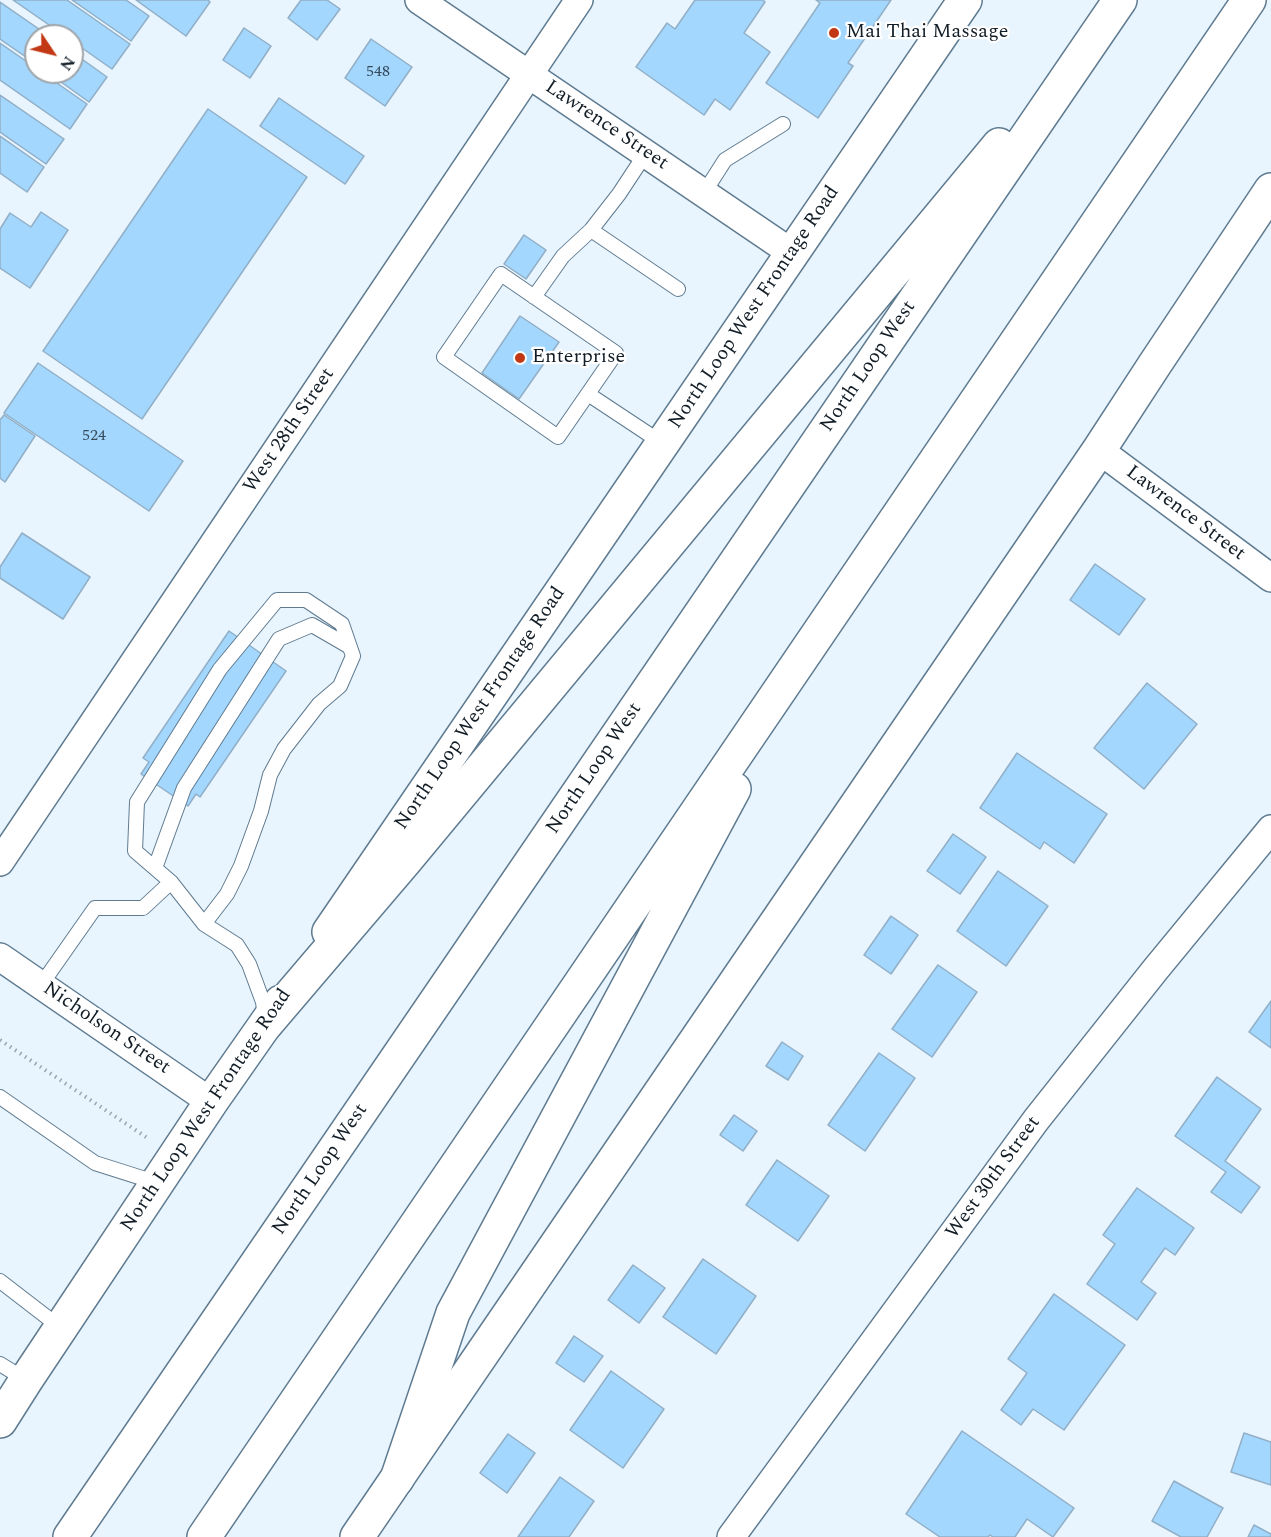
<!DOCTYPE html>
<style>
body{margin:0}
#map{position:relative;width:1271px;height:1537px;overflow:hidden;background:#e8f4fe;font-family:Spectral,serif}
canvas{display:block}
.north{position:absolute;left:24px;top:24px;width:60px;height:60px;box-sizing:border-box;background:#fff;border:2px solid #a0a5a8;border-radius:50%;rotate:125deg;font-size:16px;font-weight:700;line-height:24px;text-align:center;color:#121d26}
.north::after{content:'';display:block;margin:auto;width:21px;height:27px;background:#c23814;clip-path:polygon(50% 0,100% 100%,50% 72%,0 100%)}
</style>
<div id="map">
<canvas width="1271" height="1537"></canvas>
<div class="north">N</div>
</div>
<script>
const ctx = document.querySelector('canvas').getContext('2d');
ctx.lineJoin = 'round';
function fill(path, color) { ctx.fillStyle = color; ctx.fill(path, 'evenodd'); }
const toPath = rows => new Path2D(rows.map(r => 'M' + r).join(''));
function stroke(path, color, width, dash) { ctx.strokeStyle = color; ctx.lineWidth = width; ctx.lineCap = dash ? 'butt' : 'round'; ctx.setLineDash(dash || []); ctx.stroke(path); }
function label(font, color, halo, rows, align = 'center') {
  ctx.font = font + ' Spectral,serif'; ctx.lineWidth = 4.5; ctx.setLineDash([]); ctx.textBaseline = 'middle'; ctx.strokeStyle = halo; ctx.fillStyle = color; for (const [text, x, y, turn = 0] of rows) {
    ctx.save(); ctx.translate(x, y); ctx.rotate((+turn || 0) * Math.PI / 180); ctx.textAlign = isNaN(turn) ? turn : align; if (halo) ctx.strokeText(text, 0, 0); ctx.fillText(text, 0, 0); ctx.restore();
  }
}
const building = toPath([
 [13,0,67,0,130,44,112,69,72,41,72,36,65,36,13,0],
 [72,0,126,0,149,16,131,41,72,0],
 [136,0,208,0,210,2,186,36,136,0],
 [301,0,327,0,340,9,317,40,288,18,301,0],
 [695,0,763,0,765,2,744,33,770,52,730,110,715,99,704,115,636,67,667,23,675,29,695,0],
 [816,0,891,0,848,63,853,66,818,118,766,83,820,3,816,0],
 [0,2,49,36,36,36,36,64,0,39,0,2],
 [244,28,271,46,250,78,223,60,244,28],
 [371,39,412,67,385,106,345,78,371,39],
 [0,43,36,68,36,72,41,72,87,104,70,129,0,80,0,43],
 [72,52,107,77,89,102,47,72,72,72,72,52],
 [0,95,64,139,46,164,0,132,0,95],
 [279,98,364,156,345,184,260,126,279,98],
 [208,109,307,177,142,419,43,351,208,109],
 [0,136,44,167,27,192,0,173,0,136],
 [41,212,68,230,30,288,0,268,0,229,10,213,31,227,41,212],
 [524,235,546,250,526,279,504,264,524,235],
 [520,316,559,342,519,399,482,373,520,316],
 [38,363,183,461,149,511,4,413,38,363],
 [4,415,35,436,5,482,0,478,0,420,4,415],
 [22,533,90,577,63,619,0,578,0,567,22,533],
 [1095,564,1145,599,1119,635,1070,600,1095,564],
 [229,631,286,671,200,797,196,794,188,806,141,774,149,762,143,758,229,631],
 [1147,683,1197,724,1144,789,1094,748,1147,683],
 [1017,753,1107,814,1074,863,1044,842,1040,849,980,808,1017,753],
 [953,834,986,857,960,894,927,871,953,834],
 [998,871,1048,906,1006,966,957,931,998,871],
 [891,916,918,935,891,974,864,955,891,916],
 [938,965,977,992,932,1057,892,1029,938,965],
 [1271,1001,1271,1048,1249,1032,1271,1001],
 [782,1042,803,1056,788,1080,766,1066,782,1042],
 [879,1053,915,1078,865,1151,828,1125,879,1053],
 [1217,1077,1261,1109,1225,1161,1260,1187,1241,1213,1211,1192,1226,1172,1175,1136,1217,1077],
 [734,1115,757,1131,743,1151,720,1135,734,1115],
 [777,1160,829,1196,798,1241,746,1205,777,1160],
 [1137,1188,1194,1228,1175,1255,1165,1248,1141,1282,1156,1293,1137,1320,1087,1284,1115,1244,1103,1235,1137,1188],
 [703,1259,756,1296,716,1354,663,1317,703,1259],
 [633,1265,665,1288,639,1323,608,1300,633,1265],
 [1054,1294,1125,1345,1064,1430,1033,1409,1021,1425,1001,1410,1027,1373,1008,1359,1054,1294],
 [574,1336,603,1356,584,1382,556,1363,574,1336],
 [611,1371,664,1409,623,1468,570,1430,611,1371],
 [962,1431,1074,1508,1053,1537,1027,1519,1015,1537,993,1537,990,1535,988,1537,940,1537,906,1514,962,1431],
 [1244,1433,1271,1442,1271,1485,1231,1472,1244,1433],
 [508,1434,535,1453,507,1493,480,1473,508,1434],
 [560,1477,594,1501,569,1537,518,1537,560,1477],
 [1174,1481,1223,1508,1207,1537,1181,1537,1152,1521,1174,1481],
 [1254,1525,1271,1534,1271,1537,1248,1537,1254,1525]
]);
const path = toPath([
 [0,1040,149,1139]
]);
const lane = toPath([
 [704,193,725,160,783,124],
 [591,230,678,289],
 [501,274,616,353,558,437,444,357,501,274],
 [534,297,563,256,591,230,619,194,646,153],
 [588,394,662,443],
 [155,868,184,788,279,639,312,625,350,647],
 [204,924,227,894,241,866,261,811,270,775,284,749,319,704,340,686,353,656,342,624,306,600,277,600,220,669,137,802,135,851,171,882,204,924,237,945,249,964,263,1002,265,1018],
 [41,985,95,908,143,908,171,882],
 [0,1097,95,1163,158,1183],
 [0,1281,61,1328],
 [0,1364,26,1380]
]);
const street = toPath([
 [419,0,792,253],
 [1099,450,1271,578],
 [0,862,579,0],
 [0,957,211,1102],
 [731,1537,1036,1120,1155,970,1271,829]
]);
const secondary = toPath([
 [329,932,965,0],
 [0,1421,26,1380,211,1102,281,1002],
 [357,1537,1099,450,1155,364,1271,190]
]);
const highway = toPath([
 [266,1024,405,861,999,145],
 [397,1479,453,1313,734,789],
 [70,1537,1120,0],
 [204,1537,1249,0]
]);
const markers = [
 [834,33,6,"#c23814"],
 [520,358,6,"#c23814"]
];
const numberNames = [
 ["548",378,73],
 ["524",94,437]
];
const poiNames = [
 ["Mai Thai Massage",846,33],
 ["Enterprise",532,358]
];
const streetNames = [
 ["Lawrence Street",606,126,34],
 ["North Loop West Frontage Road",755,308,-56],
 ["North Loop West",869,367,-56],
 ["West 28th Street",290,431,-56],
 ["Lawrence Street",1185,514,37],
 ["North Loop West Frontage Road",481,709,-56],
 ["North Loop West",595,769,-56],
 ["Nicholson Street",106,1029,34],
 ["North Loop West Frontage Road",207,1111,-56],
 ["North Loop West",321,1170,-56],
 ["West 30th Street",994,1178,-54]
];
fill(building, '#a3d7fe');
stroke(building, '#91afc6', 1.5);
stroke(lane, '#5f7b90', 16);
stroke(street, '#5f7b90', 30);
stroke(secondary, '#5f7b90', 36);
stroke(highway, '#5f7b90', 36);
stroke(path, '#9aa5af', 4, [1.5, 4.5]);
stroke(lane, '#fff', 14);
stroke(street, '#fff', 27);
stroke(secondary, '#fff', 33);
stroke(highway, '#fff', 33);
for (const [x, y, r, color] of markers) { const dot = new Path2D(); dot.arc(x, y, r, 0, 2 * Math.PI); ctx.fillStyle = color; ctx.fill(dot); stroke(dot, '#fff', 2); }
label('16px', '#364c5c', null, numberNames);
label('20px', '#121d26', '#fff', poiNames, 'left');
label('20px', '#121d26', '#fff', streetNames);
</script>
